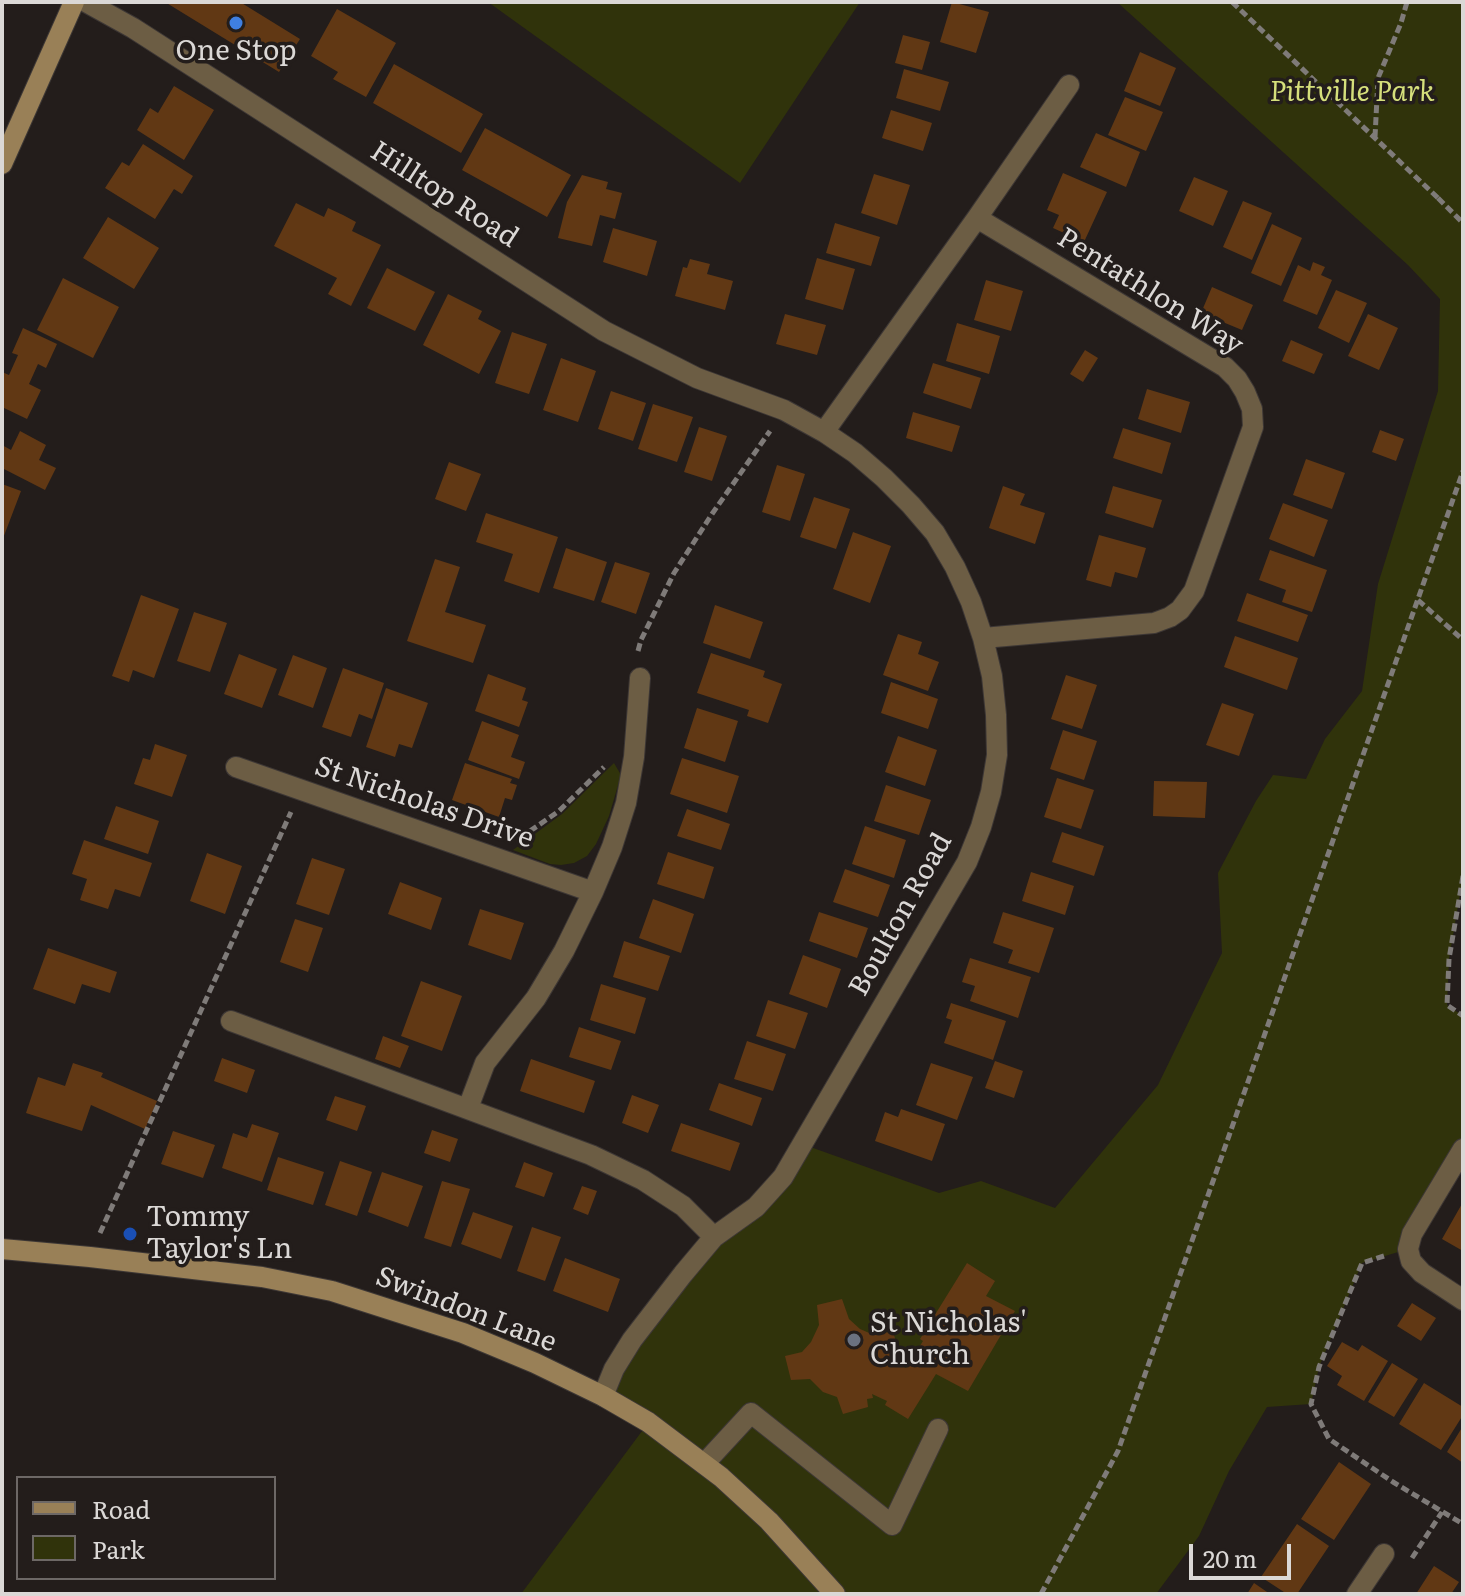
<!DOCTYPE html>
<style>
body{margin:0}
#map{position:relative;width:1465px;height:1596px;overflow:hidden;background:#231d1b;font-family:Literata,serif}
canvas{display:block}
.frame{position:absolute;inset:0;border:4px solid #dbd8d6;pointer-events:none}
.legend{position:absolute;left:16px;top:1476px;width:260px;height:104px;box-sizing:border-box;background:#231d1b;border:2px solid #6d6866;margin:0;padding:10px 14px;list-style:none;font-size:24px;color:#dbd8d6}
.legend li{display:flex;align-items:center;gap:16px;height:40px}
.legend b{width:40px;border:2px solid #6d6866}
.scale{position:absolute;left:1189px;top:1544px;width:102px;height:36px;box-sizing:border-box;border:4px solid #dbd8d6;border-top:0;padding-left:10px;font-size:24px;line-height:28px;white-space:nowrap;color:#dbd8d6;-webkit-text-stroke:6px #231d1b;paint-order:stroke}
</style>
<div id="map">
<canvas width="1465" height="1596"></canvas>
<div class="frame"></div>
<ul class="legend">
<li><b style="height:10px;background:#998057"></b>Road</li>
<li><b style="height:22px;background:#30330b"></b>Park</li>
</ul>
<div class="scale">20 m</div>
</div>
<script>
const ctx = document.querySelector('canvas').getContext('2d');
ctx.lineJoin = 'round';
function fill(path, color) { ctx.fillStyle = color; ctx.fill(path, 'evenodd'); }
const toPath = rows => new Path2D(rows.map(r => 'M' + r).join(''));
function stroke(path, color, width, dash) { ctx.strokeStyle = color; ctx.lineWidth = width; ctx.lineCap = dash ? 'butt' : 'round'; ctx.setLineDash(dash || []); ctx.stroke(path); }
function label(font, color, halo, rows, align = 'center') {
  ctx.font = font + ' Literata,serif'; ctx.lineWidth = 7; ctx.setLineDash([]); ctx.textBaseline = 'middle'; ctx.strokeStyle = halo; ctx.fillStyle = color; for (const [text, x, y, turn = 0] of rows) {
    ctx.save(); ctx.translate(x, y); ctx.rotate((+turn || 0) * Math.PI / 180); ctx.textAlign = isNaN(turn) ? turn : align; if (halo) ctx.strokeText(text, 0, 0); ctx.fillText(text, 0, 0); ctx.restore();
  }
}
const green = toPath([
 [488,2,860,2,740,183],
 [1117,2,1463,2,1463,876,1449,959,1447,1005,1463,1016,1463,1149,1408,1249,1362,1263,1319,1367,1311,1404,1267,1407,1229,1471,1199,1536,1156,1594,521,1594,648,1423,603,1396,614,1369,802,1144,939,1193,981,1181,1055,1208,1158,1085,1222,953,1218,873,1256,801,1273,775,1306,779,1325,739,1362,691,1378,584,1438,391,1440,299,1408,265],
 [614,763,621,775,609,816,596,844,587,856,574,863,561,865,550,864,513,850,562,814]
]);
const building = toPath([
 [165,2,240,2,300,39,279,72],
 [952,2,989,12,976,53,940,42],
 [337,9,396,43,366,97,333,79,338,72,311,56],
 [903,35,930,42,922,70,895,63],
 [1140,52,1176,68,1160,106,1124,91],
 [394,64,483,114,461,153,373,103],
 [904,69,949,82,940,111,896,98],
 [174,86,214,110,184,160,137,130,150,108,158,113],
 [1125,97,1163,112,1146,151,1108,135],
 [891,110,932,123,923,151,882,138],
 [485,128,571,175,547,217,462,170],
 [1096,133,1140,152,1126,187,1080,167],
 [143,144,193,176,182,194,174,189,155,219,105,188,122,162,129,166],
 [1063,173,1107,192,1084,242,1053,228,1059,215,1047,210],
 [874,174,910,185,897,225,861,213],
 [582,175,608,182,606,189,622,193,615,219,600,215,592,246,558,238,567,202],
 [1194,177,1228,191,1213,226,1179,211],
 [1243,201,1272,213,1252,260,1223,247],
 [296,203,324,217,328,208,343,215,356,222,352,231,381,245,351,306,328,294,337,278,274,246],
 [108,217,159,248,134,289,83,258],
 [835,223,880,237,871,266,826,253],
 [1272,224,1302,238,1281,286,1251,273],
 [613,228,657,241,647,276,603,262],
 [817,258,855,269,843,310,805,299],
 [690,259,710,264,707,274,733,281,725,310,675,296,683,267,687,268],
 [1313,262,1325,267,1321,275,1332,280,1317,315,1283,301,1298,265,1310,271],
 [387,268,435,292,415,331,367,308],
 [63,278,119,307,93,358,37,330],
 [986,280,1023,291,1011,331,974,320],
 [1212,287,1253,305,1242,330,1201,313],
 [1336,290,1367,303,1349,343,1318,328],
 [448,294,482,311,478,319,501,331,479,374,423,345],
 [785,314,826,325,817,355,776,344],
 [1368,314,1398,328,1379,370,1348,356],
 [957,323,1000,336,989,374,946,361],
 [23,328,57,344,46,368,38,364,29,384,41,390,27,419,2,407,2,372,9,375,18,355,12,353],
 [512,332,547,344,529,394,495,383],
 [1291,340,1323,354,1314,374,1282,361],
 [1085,350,1098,358,1083,382,1070,374],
 [561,358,596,371,578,422,543,410],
 [933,363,981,378,971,409,923,393],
 [1147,389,1190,402,1181,433,1138,419],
 [611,391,646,403,633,441,598,429],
 [653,404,693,417,677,462,638,449],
 [913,412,960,426,952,452,906,438],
 [699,427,727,436,712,481,684,472],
 [1123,428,1171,443,1162,474,1113,458],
 [1380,430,1404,439,1396,461,1372,452],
 [20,431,46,445,39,460,56,468,45,490,2,468,2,445,11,450],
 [1306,459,1345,473,1332,509,1293,495],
 [449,462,481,474,466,511,435,499],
 [777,465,805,474,790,521,762,512],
 [2,484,21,491,2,541],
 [1003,486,1025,494,1020,505,1045,513,1035,544,989,528],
 [1113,486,1162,500,1153,528,1105,513],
 [814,497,850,509,836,549,800,537],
 [1283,503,1328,520,1314,557,1269,539],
 [486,513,558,537,539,593,504,581,513,554,476,542],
 [853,532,891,546,870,603,833,589],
 [1099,535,1146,548,1137,578,1115,572,1111,587,1086,580],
 [566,548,607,562,594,601,553,588],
 [1270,550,1327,570,1312,612,1282,602,1286,590,1259,580],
 [435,559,460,567,445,612,486,625,473,663,407,641],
 [615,562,650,573,636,614,601,602],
 [1247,593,1308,615,1298,642,1237,621],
 [141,595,179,609,154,678,133,670,129,682,112,676],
 [715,605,763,622,750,659,703,643],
 [194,612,227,623,210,672,177,661],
 [898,634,922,642,918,654,939,662,928,691,883,675],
 [1235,636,1298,658,1287,690,1224,667],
 [711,653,765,671,763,677,782,684,768,723,747,716,749,710,697,693],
 [239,654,277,669,262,708,224,694],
 [293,655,327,668,313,708,278,695],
 [343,668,384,683,372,719,359,714,351,737,322,727],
 [488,674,526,688,522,700,528,702,519,727,475,711],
 [1066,675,1097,685,1082,729,1051,719],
 [891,682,938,699,928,729,881,713],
 [386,688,428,703,412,748,399,744,395,757,366,747],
 [1222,703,1254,714,1239,756,1206,745],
 [697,708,738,721,725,762,684,748],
 [482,721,519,735,511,757,525,762,519,779,468,760],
 [1063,730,1097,741,1084,780,1050,769],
 [898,736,937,750,925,786,885,772],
 [155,744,187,755,172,797,134,784,143,758,150,760],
 [682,758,739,776,727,813,670,794],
 [465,763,512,779,510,783,517,785,512,800,505,798,499,817,452,800],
 [1057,778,1094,790,1081,829,1044,817],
 [1154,781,1207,782,1205,818,1153,816],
 [886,785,931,800,919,835,874,821],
 [116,806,159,821,148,854,104,839],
 [687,809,730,824,721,850,677,836],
 [865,826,906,840,894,878,852,864],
 [1062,832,1104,846,1094,876,1052,862],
 [84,840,152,863,140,897,115,889,108,909,80,900,87,879,72,874],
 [668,852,714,867,704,899,657,884],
 [207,853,242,866,225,914,190,901],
 [312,858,345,869,329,915,296,904],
 [845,869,890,885,878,917,833,902],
 [1031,872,1074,886,1065,915,1022,901],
 [400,882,442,898,431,930,388,914],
 [653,899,694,914,681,953,639,938],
 [480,909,524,923,511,960,468,945],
 [819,912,868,928,857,958,809,941],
 [1003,912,1054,928,1039,973,1008,963,1013,950,993,943],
 [295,919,323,928,308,972,280,962],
 [624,941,670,956,658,991,613,977],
 [48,948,117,972,110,993,82,984,75,1004,33,989],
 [803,955,841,969,827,1008,789,994],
 [970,958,1031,977,1018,1018,970,1001,975,986,962,982],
 [421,981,462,996,442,1051,401,1036],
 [601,984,646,998,635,1034,590,1020],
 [768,1000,808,1013,795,1049,756,1036],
 [951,1003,1006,1021,993,1060,944,1043,952,1020,946,1018],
 [579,1027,621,1041,611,1070,569,1057],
 [383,1036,409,1046,400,1068,375,1059],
 [747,1041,786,1054,773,1091,734,1079],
 [222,1058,255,1070,247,1093,214,1081],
 [531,1059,595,1081,584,1113,520,1091],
 [995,1061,1023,1071,1014,1098,985,1088],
 [73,1063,103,1073,101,1077,157,1101,145,1129,91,1105,82,1131,26,1113,38,1077,65,1086],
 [931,1063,973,1077,957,1120,916,1105],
 [719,1083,762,1098,752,1126,709,1110],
 [632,1095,659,1105,648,1133,622,1123],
 [335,1096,366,1106,357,1131,326,1120],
 [901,1109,945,1124,932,1161,875,1141,885,1112,898,1117],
 [681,1123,740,1143,730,1171,671,1151],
 [252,1124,279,1133,262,1182,222,1168,233,1133,247,1138],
 [432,1130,458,1139,450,1162,424,1153],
 [173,1131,215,1145,203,1178,161,1164],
 [278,1157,324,1172,313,1205,267,1190],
 [340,1161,372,1172,357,1216,325,1205],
 [524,1162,553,1173,544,1197,515,1187],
 [382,1172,423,1186,408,1227,368,1212],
 [442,1181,470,1189,451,1247,424,1238],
 [582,1186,597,1191,588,1215,573,1209],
 [1463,1202,1463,1251,1442,1239],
 [473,1212,513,1226,501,1259,461,1244],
 [532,1227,561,1237,545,1281,517,1271],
 [565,1258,620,1279,608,1312,553,1291],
 [967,1263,995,1281,986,1296,1015,1311,968,1391,936,1374,908,1419,885,1405,887,1401,872,1394,873,1398,867,1399,868,1407,843,1414,837,1397,823,1392,810,1379,791,1380,785,1356,802,1352,811,1342,819,1325,817,1305,842,1299,849,1319,860,1329,874,1335,893,1331,900,1357,892,1360,906,1368,923,1341,920,1339],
 [1412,1303,1436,1318,1421,1341,1397,1326],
 [1342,1342,1358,1351,1362,1345,1388,1361,1364,1401,1337,1385,1342,1376,1327,1366],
 [1392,1363,1418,1379,1394,1417,1368,1402],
 [1424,1383,1463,1407,1463,1415,1441,1450,1399,1424],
 [1463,1426,1463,1463,1447,1452],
 [1339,1462,1371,1484,1334,1540,1301,1519],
 [1297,1524,1329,1546,1297,1594,1287,1594,1261,1577],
 [1434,1566,1459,1582,1451,1594,1416,1594],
 [1254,1583,1270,1594,1247,1594]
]);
const path = toPath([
 [1232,2,1439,199],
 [1375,137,1378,78,1401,23,1407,2],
 [1438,198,1463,223],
 [1418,600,1463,640],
 [638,651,641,640,674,573,712,514,770,431],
 [520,838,559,811,604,767],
 [1463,876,1449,959,1447,1005,1463,1016],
 [100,1233,291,812],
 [1384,1256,1362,1263,1319,1367,1311,1404,1329,1439,1393,1482,1463,1524],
 [1412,1558,1442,1512],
 [1041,1594,1118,1451,1463,471]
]);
const lane = toPath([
 [704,1464,751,1413,892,1525,938,1429]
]);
const street = toPath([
 [86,2,133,28,604,331,697,378,784,410,824,432,855,453,884,478,911,505,935,533,955,567,971,602,983,638,992,676,996,715,997,755,991,792,981,827,967,862,783,1177,756,1207,714,1237,683,1274,632,1340,614,1369,603,1396],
 [977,218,1225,367,1237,379,1245,392,1252,409,1253,427,1194,591,1180,610,1170,617,1154,623,983,638],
 [824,432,977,218,1069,85],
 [236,767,593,892],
 [231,1021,591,1155,643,1180,683,1206,714,1237],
 [468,1108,485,1063,536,998,564,951,593,892,612,847,626,803,634,757,640,678],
 [1463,1149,1412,1234,1408,1249,1411,1261,1422,1273,1463,1300],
 [1357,1594,1384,1554]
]);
const secondary = toPath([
 [2,164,74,2],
 [2,1249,90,1257,262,1277,332,1291,463,1333,535,1363,603,1396,648,1422,721,1477,769,1521,835,1594]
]);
const markers = [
 [236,23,8,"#3f7fe0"],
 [130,1234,8,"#1a4fb4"],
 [854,1340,8,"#6b7280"]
];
const poiNames = [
 ["One Stop",236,52,"center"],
 ["Tommy",146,1218],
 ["Taylor's Ln",146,1250],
 ["St Nicholas'",870,1324],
 ["Church",870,1356]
];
const parkNames = [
 ["Pittville Park",1352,93]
];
const streetNames = [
 ["Hilltop Road",444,195,33],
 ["Pentathlon Way",1150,292,32],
 ["St Nicholas Drive",424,803,19],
 ["Boulton Road",901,915,-61],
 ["Swindon Lane",466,1310,21]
];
fill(green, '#30330b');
fill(building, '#613814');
stroke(lane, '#3d3735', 22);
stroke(street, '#3d3735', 22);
stroke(secondary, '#3d3735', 22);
stroke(path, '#7f7b79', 5, [8, 4]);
stroke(lane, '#6c5d44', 20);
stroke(street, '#6c5d44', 20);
stroke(secondary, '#998057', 20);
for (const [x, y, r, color] of markers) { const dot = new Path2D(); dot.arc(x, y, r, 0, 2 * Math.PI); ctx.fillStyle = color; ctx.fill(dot); stroke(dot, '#231d1b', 3); }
label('28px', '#dbd8d6', '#231d1b', poiNames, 'left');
label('italic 28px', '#d5df7b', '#231d1b', parkNames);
label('28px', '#dbd8d6', '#231d1b', streetNames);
</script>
